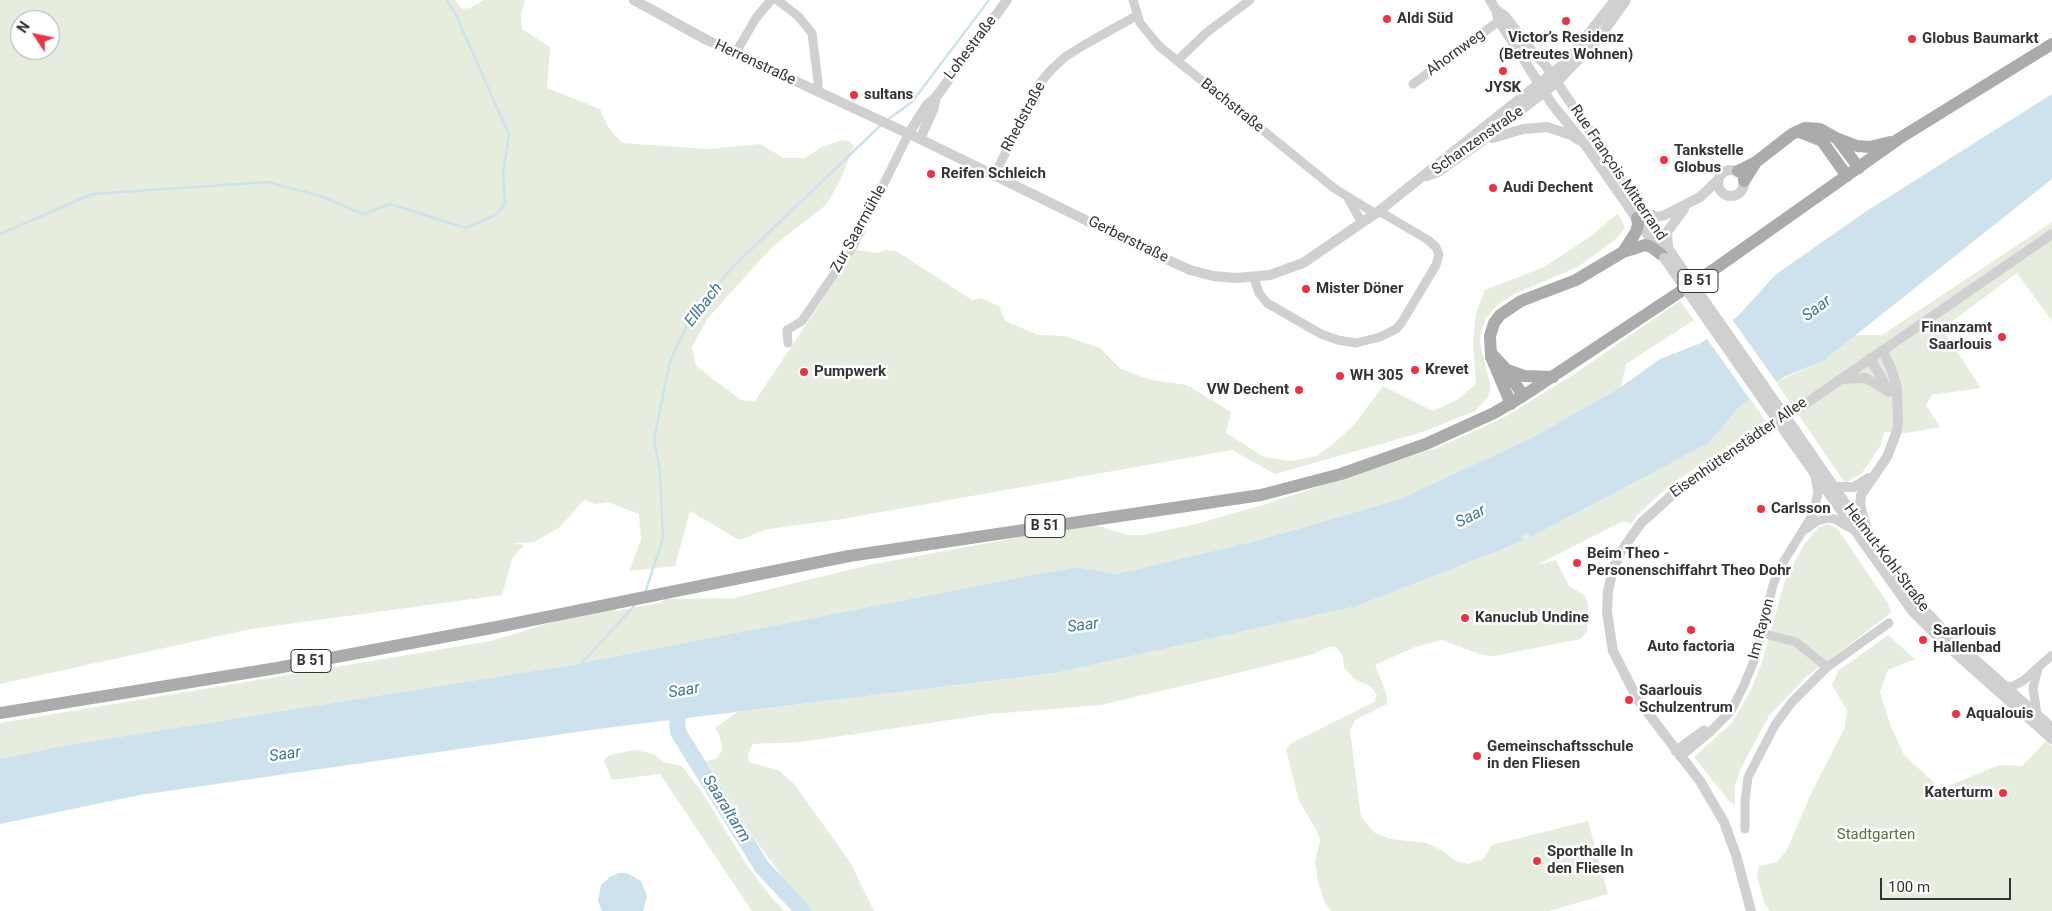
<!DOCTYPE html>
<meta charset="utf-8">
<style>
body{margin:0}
#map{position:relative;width:2052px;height:911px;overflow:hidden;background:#fff;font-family:Roboto,sans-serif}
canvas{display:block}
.north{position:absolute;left:10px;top:10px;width:50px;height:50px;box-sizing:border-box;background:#fff;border:1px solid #adadad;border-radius:50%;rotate:304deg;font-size:14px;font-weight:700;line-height:20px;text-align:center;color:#333}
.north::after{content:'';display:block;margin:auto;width:18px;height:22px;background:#ea3446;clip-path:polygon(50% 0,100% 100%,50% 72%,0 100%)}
.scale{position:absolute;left:1880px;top:878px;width:131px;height:22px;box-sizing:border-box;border:2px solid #333;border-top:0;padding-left:6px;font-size:15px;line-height:18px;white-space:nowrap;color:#333;-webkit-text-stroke:4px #fff;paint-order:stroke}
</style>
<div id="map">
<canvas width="2052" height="911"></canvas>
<div class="north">N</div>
<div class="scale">100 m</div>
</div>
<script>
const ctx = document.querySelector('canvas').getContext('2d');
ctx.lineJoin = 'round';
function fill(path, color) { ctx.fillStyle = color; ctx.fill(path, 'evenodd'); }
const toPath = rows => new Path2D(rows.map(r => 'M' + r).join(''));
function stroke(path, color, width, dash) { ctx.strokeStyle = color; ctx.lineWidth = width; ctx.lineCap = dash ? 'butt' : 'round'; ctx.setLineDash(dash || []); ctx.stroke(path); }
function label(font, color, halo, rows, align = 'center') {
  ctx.font = font + ' Roboto,sans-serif'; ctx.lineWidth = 5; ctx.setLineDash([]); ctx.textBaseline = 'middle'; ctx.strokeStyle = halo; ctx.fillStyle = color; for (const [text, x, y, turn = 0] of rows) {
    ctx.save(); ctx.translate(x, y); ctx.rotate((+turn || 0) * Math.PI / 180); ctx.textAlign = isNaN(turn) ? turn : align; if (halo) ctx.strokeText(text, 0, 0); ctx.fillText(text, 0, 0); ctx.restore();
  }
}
const green = toPath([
 [0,0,455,0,462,9,470,8,484,0,525,0,521,14,522,29,550,47,547,88,600,109,608,127,622,143,709,149,760,144,784,158,805,158,820,148,841,140,849,141,854,146,840,181,826,205,771,248,708,318,692,347,696,366,741,400,755,401,856,250,877,253,886,250,896,251,972,300,981,298,999,306,1005,321,1039,335,1065,336,1100,348,1121,369,1151,380,1187,385,1231,412,1226,433,1264,457,1291,461,1317,456,1332,445,1354,425,1383,386,1433,411,1457,400,1476,384,1473,343,1476,313,1485,290,1544,267,1591,236,1618,213,1625,228,1616,239,1578,267,1514,294,1497,305,1486,318,1481,331,1480,343,1491,388,1488,397,1475,411,1420,433,1275,474,1232,450,836,520,768,529,739,540,690,511,675,566,629,571,641,540,639,514,608,502,595,504,584,500,560,527,534,542,512,543,524,545,512,559,502,595,251,629,0,684],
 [20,20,50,20,50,50,20,50],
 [2052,222,2052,321,2017,273,1942,329,1981,388,1932,395,1926,405,1940,427,1906,433,1884,432,1881,445,1862,473,1845,483,1776,382,1823,361,1856,335,1882,335],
 [1680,301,1694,320,1626,364,1621,387,1533,437,1400,499,1256,541,1116,574,1076,567,1043,573,571,665,62,746,0,759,0,723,491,641,566,618,614,608,616,611,660,603,665,599,734,598,869,565,1091,524,1129,535,1142,535,1196,524,1266,504,1439,447,1503,418,1573,375],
 [1750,399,1766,421,1670,485,1638,514,1631,524,1623,521,1537,565,1556,560,1569,586,1584,595,1588,603,1588,615,1587,631,1581,639,1494,656,1482,655,1442,640,1415,647,1375,665,1386,693,1387,704,1355,720,1350,730,1361,817,1375,833,1390,839,1427,843,1445,852,1455,861,1468,864,1483,859,1492,845,1588,821,1608,894,1549,911,1331,911,1324,901,1318,881,1315,862,1320,840,1317,831,1299,801,1286,749,1290,744,1374,702,1377,695,1371,687,1353,678,1344,667,1343,656,1336,647,1330,646,1311,655,1225,676,1101,705,990,714,801,742,753,744,748,754,749,762,780,771,794,784,850,862,874,911,811,911,792,890,754,838,706,761,716,759,722,751,720,736,715,728,737,712,1055,673,1357,606,1523,541,1521,536,1529,532,1531,537,1709,443,1740,406],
 [1828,524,1837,528,1889,605,1891,613,1806,677,1769,716,1741,768,1735,786,1735,805,1729,801,1694,757,1732,723,1752,688,1762,662,1785,580,1805,543,1819,527],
 [1888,635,1915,659,1888,670,1880,692,1890,724,1904,755,1941,789,1999,765,2022,766,2046,741,2052,746,2052,911,1770,911,1764,902,1757,876,1759,866,1777,862,1787,850,1810,796,1845,727,1847,710,1832,685,1838,671],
 [635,750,654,754,663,762,682,766,702,792,746,864,771,897,785,911,752,911,660,774,612,780,604,761,609,755]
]);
const water = toPath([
 [2052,94,2052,179,1823,361,1784,377,1740,406,1709,443,1531,537,1528,533,1521,536,1523,541,1357,606,1055,673,605,728,140,795,0,824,0,759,62,746,571,665,1043,573,1076,567,1116,574,1256,541,1400,499,1533,437,1621,387,1660,359,1701,343,1738,316,1775,275,1865,212],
 [619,873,627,873,641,881,647,896,643,911,602,911,601,909,598,901,601,885,611,876]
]);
const pier = toPath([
 [1731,318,1778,384,1751,401,1705,336]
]);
const stream = toPath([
 [887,120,912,102,989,0],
 [0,234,92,194,268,182,320,196,363,214,390,204,466,228,494,216,505,204,503,173,509,135,456,15,447,0],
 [645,593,663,538,660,471,654,440,670,361,688,323,712,290,740,260,881,125],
 [580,665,637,603]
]);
const river = toPath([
 [676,698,678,732,762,867,803,911]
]);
const minor = toPath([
 [777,0,798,16,812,33,818,82,818,92],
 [1133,0,1140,23,1159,46,1334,188,1376,214],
 [735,54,756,18,771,0],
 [1177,61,1206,33,1250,0],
 [1413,84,1499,21],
 [994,176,1040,83,1050,71,1065,57,1084,45,1136,16],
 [1348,198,1362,223],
 [1254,278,1259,293,1267,303,1321,334,1338,340,1356,343,1380,337,1396,329,1402,322,1436,265,1439,255,1436,247,1428,240,1379,211],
 [788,343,787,330,802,321,852,248,909,133],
 [1806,529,1817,521,1829,518,1835,519,1854,530],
 [1761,633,1796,642,1827,667],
 [2004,687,2013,686,2023,681,2052,655],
 [2037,714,2033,688,2038,669],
 [1675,751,1704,730],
 [1680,757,1709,733,1731,711,1744,685,1756,656,1773,585,1779,569,1813,514,1818,493,1815,476],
 [1745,829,1745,801,1748,777,1775,725,1792,702,1827,667,1889,623]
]);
const tertiary = toPath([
 [634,0,705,39,920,139,1157,255,1190,270,1213,276,1236,278,1270,275,1303,263,1379,211,1566,62,1615,0],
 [1490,0,1496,10,1499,21,1552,104,1586,146,1659,251],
 [1496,10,1505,16,1534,54,1544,63,1672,254],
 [909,133,927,105,936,97,1007,0],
 [1493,138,1523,129,1547,127,1571,135,1579,140],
 [920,139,933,110,936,97],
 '1718 183a13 13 0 1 1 26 0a13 13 0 1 1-26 0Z',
 [1427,176,1438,172,1478,144,1557,82,1599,38,1626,0],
 [1644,212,1657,217,1665,215,1700,197,1718,180],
 [1668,245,1667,232,1684,209],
 [1870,358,1887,388],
 [1842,379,1866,378,1889,392],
 [1795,430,1892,571,1918,603,1951,638,2052,728],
 [1788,436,1913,612,1946,645,2052,739],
 [1834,487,1854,487,1869,478],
 [1867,530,1860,505,1861,495,1887,457,1897,431,1898,421,1897,388,1891,368,1882,350],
 [1751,911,1736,855,1724,822,1700,781,1638,700,1613,651,1607,612,1608,591,1613,570,1620,553,1641,523,1671,496,2052,234]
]);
const primary = toPath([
 [1802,133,1822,141,1847,176],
 [1838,140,1859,168],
 [1738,171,1756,162,1792,134,1805,128,1820,129,1836,138,1857,146,1870,147,1890,142],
 [1744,181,1756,162],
 [1623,252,1636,232,1638,225,1637,218],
 [1492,354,1507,370,1523,396],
 [1507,370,1524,376,1553,377],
 [1511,404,1491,357,1490,336,1494,323,1500,315,1521,301,1576,280,1623,252,1645,245,1651,247,1662,255],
 [0,713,277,668,502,626,849,556,1261,495,1341,474,1426,444,1494,413,1523,396,1716,268,1900,138,2052,44]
]);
const tertiaryBridge = toPath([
 [1672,254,1795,430],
 [1664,258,1788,436]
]);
const markers = [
 [1387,19,5,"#ea3446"],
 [1566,21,5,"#ea3446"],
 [1912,39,5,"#ea3446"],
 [1503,71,5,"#ea3446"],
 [854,95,5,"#ea3446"],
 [1664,160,5,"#ea3446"],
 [931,174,5,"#ea3446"],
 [1493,188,5,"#ea3446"],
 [1306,289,5,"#ea3446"],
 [2002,337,5,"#ea3446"],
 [1415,370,5,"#ea3446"],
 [804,372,5,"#ea3446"],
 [1340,376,5,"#ea3446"],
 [1299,390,5,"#ea3446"],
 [1761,509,5,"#ea3446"],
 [1577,563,5,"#ea3446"],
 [1465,618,5,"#ea3446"],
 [1691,630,5,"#ea3446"],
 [1923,640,5,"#ea3446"],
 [1629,700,5,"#ea3446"],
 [1956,714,5,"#ea3446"],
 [1477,756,5,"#ea3446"],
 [2003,793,5,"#ea3446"],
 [1537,861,5,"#ea3446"]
];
const shields = [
 [1698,281,40],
 [1045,526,40],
 [311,661,40]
];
const shieldNames = [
 ["B 51",1698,281],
 ["B 51",1045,526],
 ["B 51",311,661]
];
const poiNames = [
 ["Aldi Süd",1397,19],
 ["Victor’s Residenz",1566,38,"center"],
 ["(Betreutes Wohnen)",1566,55,"center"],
 ["Globus Baumarkt",1922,39],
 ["JYSK",1503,88,"center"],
 ["sultans",864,95],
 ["Tankstelle",1674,151],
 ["Globus",1674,168],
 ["Reifen Schleich",941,174],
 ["Audi Dechent",1503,188],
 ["Mister Döner",1316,289],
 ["Finanzamt",1992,328,"right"],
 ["Saarlouis",1992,345,"right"],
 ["Krevet",1425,370],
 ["Pumpwerk",814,372],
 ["WH 305",1350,376],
 ["VW Dechent",1289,390,"right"],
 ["Carlsson",1771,509],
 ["Beim Theo -",1587,554],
 ["Personenschiffahrt Theo Dohr",1587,571],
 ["Kanuclub Undine",1475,618],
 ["Saarlouis",1933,631],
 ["Hallenbad",1933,648],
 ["Auto factoria",1691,647,"center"],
 ["Saarlouis",1639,691],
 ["Schulzentrum",1639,708],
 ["Aqualouis",1966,714],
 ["Gemeinschaftsschule",1487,747],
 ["in den Fliesen",1487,764],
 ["Katerturm",1993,793,"right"],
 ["Sporthalle In",1547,852],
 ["den Fliesen",1547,869]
];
const streetNames = [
 ["Lohestraße",971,48,-53],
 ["Ahornweg",1456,53,-36],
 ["Herrenstraße",755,63,25],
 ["Bachstraße",1232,106,39],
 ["Rhedstraße",1024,117,-62],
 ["Schanzenstraße",1478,141,-35],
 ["Rue François Mitterrand",1618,173,56],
 ["Zur Saarmühle",859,229,-61],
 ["Gerberstraße",1128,240,26],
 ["Eisenhüttenstädter Allee",1739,448,-35],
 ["Helmut-Kohl-Straße",1886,558,53],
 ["Im Rayon",1762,629,-75]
];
const parkNames = [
 ["Stadtgarten",1876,835]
];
const waterNames = [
 ["Ellbach",704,305,-52],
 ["Saar",1817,309,-36],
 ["Saar",1471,517,-27],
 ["Saar",1083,626,-7],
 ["Saar",684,691,-9],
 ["Saar",285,755,-8],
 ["Saaraltarm",726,809,58]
];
fill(green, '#e6ecde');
fill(water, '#cee2ee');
fill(pier, '#fff');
stroke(stream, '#cee2ee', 2.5);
stroke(river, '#cee2ee', 16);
stroke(minor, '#d0d0d0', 9);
stroke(tertiary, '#d0d0d0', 10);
stroke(primary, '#ababab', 12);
stroke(tertiaryBridge, '#d0d0d0', 10);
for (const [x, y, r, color] of markers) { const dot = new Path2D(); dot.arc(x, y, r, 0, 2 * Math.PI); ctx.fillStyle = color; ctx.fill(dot); stroke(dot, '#fff', 2); }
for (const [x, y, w] of shields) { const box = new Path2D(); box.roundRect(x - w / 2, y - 11.5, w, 23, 4); ctx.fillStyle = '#fff'; ctx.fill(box); stroke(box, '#333', 1); }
label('bold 14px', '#333', null, shieldNames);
label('bold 15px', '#333', '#fff', poiNames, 'left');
label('15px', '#333', '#fff', streetNames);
label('15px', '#57713e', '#fff', parkNames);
label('italic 16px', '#3d7798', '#fff', waterNames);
</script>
